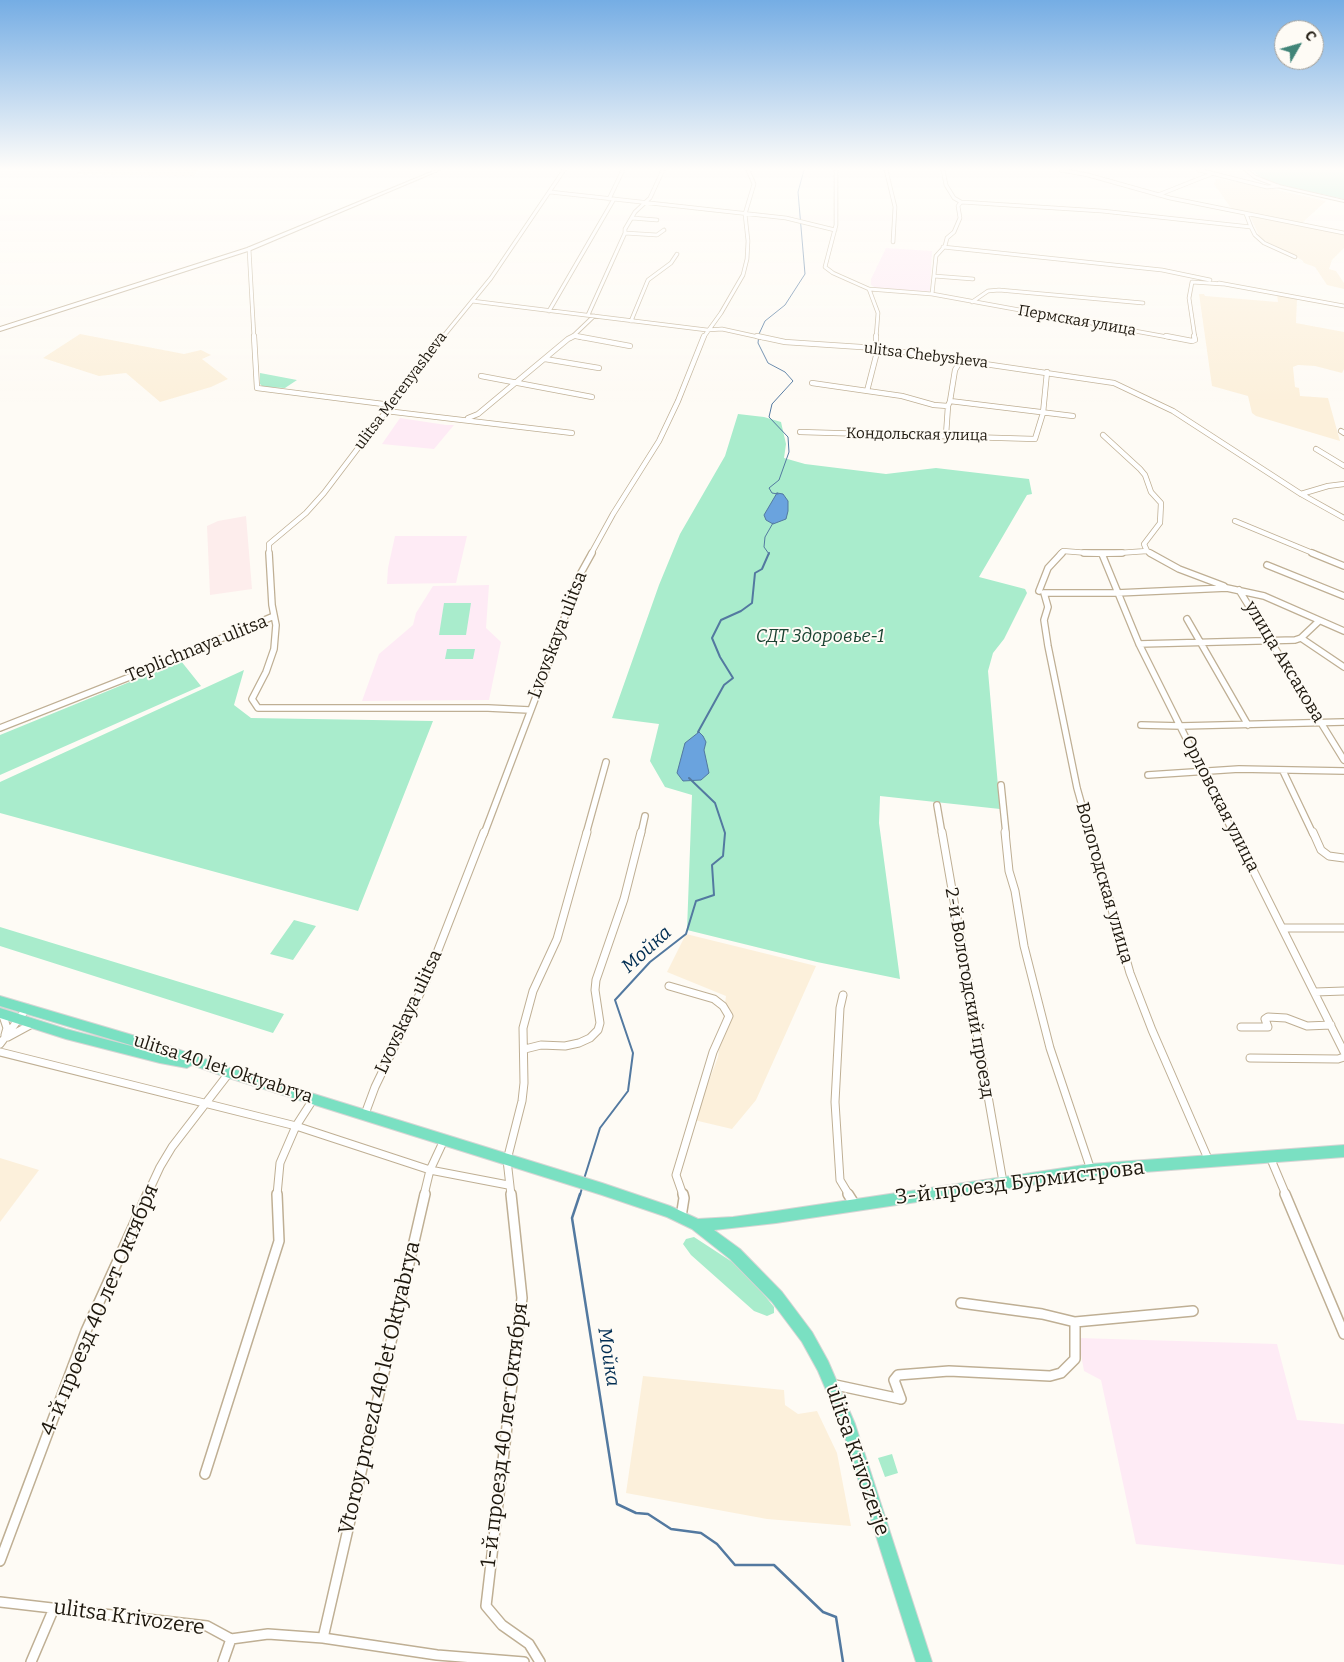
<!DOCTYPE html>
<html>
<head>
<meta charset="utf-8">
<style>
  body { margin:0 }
  #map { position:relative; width:1344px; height:1662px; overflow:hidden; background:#fefbf5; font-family:Bitter,serif }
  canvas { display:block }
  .north { position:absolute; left:1274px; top:20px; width:50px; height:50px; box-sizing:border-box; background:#fefbf5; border:1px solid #a4a099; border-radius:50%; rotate:52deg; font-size:14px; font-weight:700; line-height:20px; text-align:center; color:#1e180e }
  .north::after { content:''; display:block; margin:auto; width:18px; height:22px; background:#418578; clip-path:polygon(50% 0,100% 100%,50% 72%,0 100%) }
</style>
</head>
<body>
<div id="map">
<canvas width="1344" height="1662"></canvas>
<div class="north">С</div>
</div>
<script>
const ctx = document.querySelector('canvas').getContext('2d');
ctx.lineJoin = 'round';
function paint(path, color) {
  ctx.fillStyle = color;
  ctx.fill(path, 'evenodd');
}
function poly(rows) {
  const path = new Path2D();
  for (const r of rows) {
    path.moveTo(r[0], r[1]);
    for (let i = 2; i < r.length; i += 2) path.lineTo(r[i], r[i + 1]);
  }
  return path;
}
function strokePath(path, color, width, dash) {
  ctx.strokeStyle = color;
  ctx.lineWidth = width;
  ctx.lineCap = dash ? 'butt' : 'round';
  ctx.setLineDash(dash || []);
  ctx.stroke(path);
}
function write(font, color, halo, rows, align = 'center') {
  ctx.font = font + ' Bitter,serif';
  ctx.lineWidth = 4;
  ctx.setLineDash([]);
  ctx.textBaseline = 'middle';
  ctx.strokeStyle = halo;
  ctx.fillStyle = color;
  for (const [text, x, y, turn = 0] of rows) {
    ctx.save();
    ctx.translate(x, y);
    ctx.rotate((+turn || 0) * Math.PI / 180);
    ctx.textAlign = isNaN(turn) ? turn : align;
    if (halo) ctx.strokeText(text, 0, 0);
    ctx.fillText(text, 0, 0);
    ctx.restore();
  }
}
const commercial = poly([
  [246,516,252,589,210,595,207,526,218,521]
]);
const built = poly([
  [81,170,199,170,194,176,76,174],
  [1216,179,1247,183,1326,201,1301,224,1233,211,1214,184],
  [1250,216,1344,234,1344,248,1332,260,1329,269,1336,271,1344,283,1344,289,1327,285,1315,267,1304,263,1302,260,1260,238],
  [1199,294,1204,294,1205,296,1278,302,1277,295,1297,299,1296,323,1344,332,1344,369,1342,373,1315,366,1298,365,1293,367,1295,387,1299,388,1300,396,1328,398,1340,441,1256,416,1252,413,1248,396,1212,386],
  [80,334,184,354,201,350,211,355,202,359,228,379,211,387,160,402,126,373,99,376,43,358],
  [686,934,816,966,756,1100,732,1129,694,1120,718,1057,726,996,667,972],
  [0,1158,39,1170,0,1222],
  [643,1376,784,1390,785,1405,798,1414,817,1411,837,1453,851,1526,767,1519,626,1493]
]);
const education = poly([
  [886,248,932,251,930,291,926,292,876,288,871,285,871,279],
  [400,418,446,425,454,425,434,449,382,444],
  [395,536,467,536,456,583,387,584,388,568],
  [489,585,486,628,501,642,489,700,362,701,379,654,413,625,416,613,433,586],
  [1078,1338,1277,1344,1297,1420,1344,1424,1344,1565,1136,1544,1101,1380,1084,1371]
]);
const green = poly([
  [1251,170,1344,170,1344,199,1276,184,1262,178],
  [260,373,297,380,285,388,263,387,260,384],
  [738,414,764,417,781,422,786,444,784,458,805,464,886,474,936,468,1029,479,1032,494,1027,495,979,577,1025,589,1027,593,1004,639,993,653,988,671,1000,809,880,796,879,823,900,979,817,962,687,930,692,795,665,787,650,761,659,724,612,718,659,585,680,534,725,456],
  [444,603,471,603,466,635,439,635],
  [447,649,475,649,473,659,445,659],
  [181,661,201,686,0,775,0,735],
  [244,670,234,705,251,718,433,721,358,911,0,813,0,782],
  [294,920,316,926,293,960,270,954],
  [0,927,284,1014,273,1033,0,946],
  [694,1237,743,1269,774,1307,774,1313,767,1316,754,1311,691,1255,683,1244,686,1239],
  [892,1454,898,1473,885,1477,878,1458]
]);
const water = poly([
  [777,493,783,494,788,501,788,511,786,519,773,524,766,520,764,515,777,493],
  [699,732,703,736,706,742,704,750,709,773,701,780,683,781,677,773,685,743,699,732]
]);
const streamFar2 = poly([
  [778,494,772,493,769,488,779,480,789,452,788,437,769,417,772,404,793,381,785,372,768,363,758,343,759,334,765,321,785,305,805,274,798,192,804,170],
  [769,554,764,547,765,537,773,523]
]);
const streamFar1 = poly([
  [698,732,724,685,733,678,720,657,712,638,721,620,741,611,752,603,755,573,762,569,769,553],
  [584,1179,600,1128,628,1091,633,1053,615,1000,650,962,686,934,696,901,714,895,712,865,723,856,725,833,715,803,689,778],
  [580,1195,582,1188]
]);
const stream = poly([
  [580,1194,572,1218,617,1504,636,1513,648,1514,671,1529,701,1533,717,1544,735,1565,774,1565,823,1612,836,1617,843,1662]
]);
const minorFar4 = poly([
  [836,170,836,225,825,267,833,273,869,289,932,294,1173,338],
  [886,170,895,207,893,242],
  [943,170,946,185,954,198,961,202,1102,211,1251,227,1246,214],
  [1061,170,1088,175,1170,198,1344,233],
  [1199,170,1267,187,1278,186],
  [550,192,786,218,835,230],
  [1158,195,1211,174],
  [609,199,623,170],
  [632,218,657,220],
  [1251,227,1255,235,1264,243,1295,257],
  [625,233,657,235,664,230],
  [943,247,1162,270,1210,280],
  [249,249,254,338],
  [934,276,973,279],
  [1219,283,1344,306],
  [869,289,878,313,876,338],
  [932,294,936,256,945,246,947,238,954,232,960,218,958,206,961,202],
  [472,301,707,330,722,329,763,338],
  [972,302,988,291,999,290,1143,303],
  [549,311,614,199],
  [588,315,625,233,625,229,635,212,650,198,663,170],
  [631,321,648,280,671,263,677,254],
  [575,336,583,338],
  [442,338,491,278,564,170],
  [571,338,594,316],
  [703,338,721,313,743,275,747,259,748,241,745,214,754,184,748,170],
  [1195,338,1189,298,1192,282,1223,284]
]);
const minorFar3 = poly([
  [254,336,257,388,391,405],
  [576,336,630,346],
  [757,336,785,342,876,348,1114,383,1173,411,1301,494,1344,518],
  [1166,336,1192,341,1195,340,1194,336],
  [545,359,599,368],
  [481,376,592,397],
  [812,383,902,396,934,405,948,406,950,401,1073,416],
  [867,391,876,356,876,336],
  [950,401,955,370,961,360],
  [386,411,572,433],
  [468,418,478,414,568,339,574,336],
  [1341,431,1344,433],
  [800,432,1035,439,1043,413,1047,372],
  [946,435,948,406],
  [1103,435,1140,469,1145,475,1151,492,1161,503,1160,523,1144,544,1147,551,1152,554],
  [1316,449,1344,466],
  [1301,494,1328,486,1344,484],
  [1235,521,1315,554],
  [269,554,269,544,306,513,324,493,443,336],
  [591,554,613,514,659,441,678,401,704,336],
  [1060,554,1063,551,1101,554],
  [1104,554,1147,551]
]);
const minorFar2 = poly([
  [269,553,272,605,276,625,274,649,266,672,252,699,258,708,488,708,529,710],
  [1084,553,1122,553],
  [1150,553,1179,569,1224,586],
  [1312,553,1344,566],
  [1102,554,1139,644,1234,834],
  [1267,565,1344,596],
  [1239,590,1344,760],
  [1039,591,1048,568,1062,553],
  [1187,619,1248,725],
  [1301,638,1344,667],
  [1139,644,1295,640,1301,638,1319,621],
  [1141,725,1181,726,1344,722],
  [0,728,150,669,274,616],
  [1283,771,1313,834],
  [1148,775,1239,769,1344,771],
  [1001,785,1006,834],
  [937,805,942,834],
  [484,834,554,649,577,580,592,553],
  [586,834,606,762],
  [641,834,645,816],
  [1090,834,1077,788,1048,646,1044,620,1048,607,1044,593,1117,593,1227,588,1264,596,1344,631]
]);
const minorFar1 = poly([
  [942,832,1003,1182],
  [1005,832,1009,871,1015,891,1024,946,1050,1048,1091,1170],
  [1090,832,1130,973,1152,1030,1209,1161],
  [1234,832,1344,1052],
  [1313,832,1321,850,1329,856,1344,858],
  [1283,928,1344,928],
  [669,986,714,999,723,1006,729,1016,713,1052,676,1175,683,1195],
  [1315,992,1344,991],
  [843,995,840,1008,835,1102,840,1180,849,1195],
  [2,1013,7,1028,5,1035],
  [1241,1027,1268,1027,1265,1019,1268,1017,1286,1018,1307,1026,1331,1025],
  [8,1037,32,1024],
  [0,1044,27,1008],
  [525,1049,541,1045,565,1046,579,1043,590,1038,598,1030,600,1023,595,990,596,980,624,899,641,832],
  [0,1052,296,1126,430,1170,508,1185],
  [1250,1058,1338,1059,1344,1057],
  [365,1114,375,1087,426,981,484,832],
  [1270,1157,1286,1195],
  [147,1195,160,1167,172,1147,229,1073],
  [277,1195,280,1163,296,1126,314,1098],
  [424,1195,430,1170,444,1140],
  [511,1195,507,1160,522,1101,524,1083,523,1028,533,991,557,939,587,832]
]);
const minor = poly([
  [511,1194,522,1298,486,1606,502,1625,529,1644,540,1662],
  [848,1194,855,1205],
  [1285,1194,1344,1334],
  [681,1217,684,1198,683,1194],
  [961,1303,1042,1314,1075,1322,1193,1311],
  [831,1384,901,1399],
  [901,1399,894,1380,898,1375,949,1371,1050,1376,1061,1373,1075,1359,1075,1322],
  [205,1474,279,1241,277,1194],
  [0,1561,86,1331,148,1194],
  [0,1602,207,1626,231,1639,268,1634,323,1638,437,1655,524,1662],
  [323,1638,425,1194],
  [31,1662,54,1608],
  [223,1662,231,1639]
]);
const tertiary = poly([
  [436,170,440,170,251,250,0,331,0,327,247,248,436,170],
  [1244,170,1248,170,1256,176,1279,185,1344,200,1344,202,1277,187,1254,178,1244,170]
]);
const primary = poly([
  [0,996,166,1045,230,1068,602,1183,670,1206,698,1219,733,1217,776,1211,1091,1164,1344,1145,1344,1157,1091,1176,776,1223,714,1230,740,1249,782,1292,812,1332,828,1361,855,1424,932,1662,916,1662,841,1425,818,1371,802,1342,772,1302,730,1259,692,1229,667,1217,602,1195,229,1078,192,1065,187,1068,160,1063,66,1039,0,1018,0,1008,66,1029,154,1052,0,1006,0,996]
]);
const farStreetnames = [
  ["Пермская улица",1077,321,10],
  ["ulitsa Chebysheva",926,356,7],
  ["ulitsa Merenyasheva",401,391,-53],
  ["Кондольская улица",917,435,1]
];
const streetNames = [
  ["Lvovskaya ulitsa",558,635,-69],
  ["Teplichnaya ulitsa",197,649,-22],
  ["улица Аксакова",1284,662,59],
  ["Орловская улица",1220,804,63],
  ["Вологодская улица",1104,883,74],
  ["2-й Вологодский проезд",969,993,80],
  ["Lvovskaya ulitsa",409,1012,-65],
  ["ulitsa 40 let Oktyabrya",223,1069,18]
];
const parkNames = [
  ["СДТ Здоровье-1",820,637]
];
const waterNames = [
  ["Мойка",647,950,-42],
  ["Мойка",608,1357,81]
];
const nearStreetnames = [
  ["3-й проезд Бурмистрова",1020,1183,-7],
  ["4-й проезд 40 лет Октября",100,1310,-67],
  ["Vtoroy proezd 40 let Oktyabrya",380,1388,-77],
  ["1-й проезд 40 лет Октября",505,1435,-83],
  ["ulitsa Krivozerje",857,1460,71],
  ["ulitsa Krivozere",129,1618,8]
];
paint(commercial, '#fdedec');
paint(built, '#fcf0db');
paint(education, '#feebf5');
paint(green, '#a9eccc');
paint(water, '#6aa3de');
strokePath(water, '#5379a0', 1);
strokePath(streamFar2, '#5379a0', 1);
strokePath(streamFar1, '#5379a0', 2);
strokePath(stream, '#5379a0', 2.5);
strokePath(minorFar4, '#bfaf94', 4.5);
strokePath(minorFar3, '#bfaf94', 6);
strokePath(minorFar2, '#bfaf94', 8);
strokePath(minorFar1, '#bfaf94', 9);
strokePath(minor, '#bfaf94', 12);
strokePath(tertiary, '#bfaf94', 2);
strokePath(primary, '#d6d5d4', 2);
strokePath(minorFar4, '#fff', 3);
strokePath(minorFar3, '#fff', 4.5);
strokePath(minorFar2, '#fff', 5.5);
strokePath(minorFar1, '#fff', 7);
strokePath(minor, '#fff', 9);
paint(tertiary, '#fff');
paint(primary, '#7ae0c2');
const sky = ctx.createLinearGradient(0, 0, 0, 402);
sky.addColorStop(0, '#75ade4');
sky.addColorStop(0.42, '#fffdfa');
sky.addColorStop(1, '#fffdfa00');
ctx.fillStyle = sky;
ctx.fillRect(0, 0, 1344, 402);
write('15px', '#1e180e', '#fefbf5', farStreetnames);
write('18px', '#1e180e', '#fefbf5', streetNames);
write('italic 18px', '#1b4332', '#fefbf5', parkNames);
write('italic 19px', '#012d52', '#fefbf5', waterNames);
write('21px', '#1e180e', '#fefbf5', nearStreetnames);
</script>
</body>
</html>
